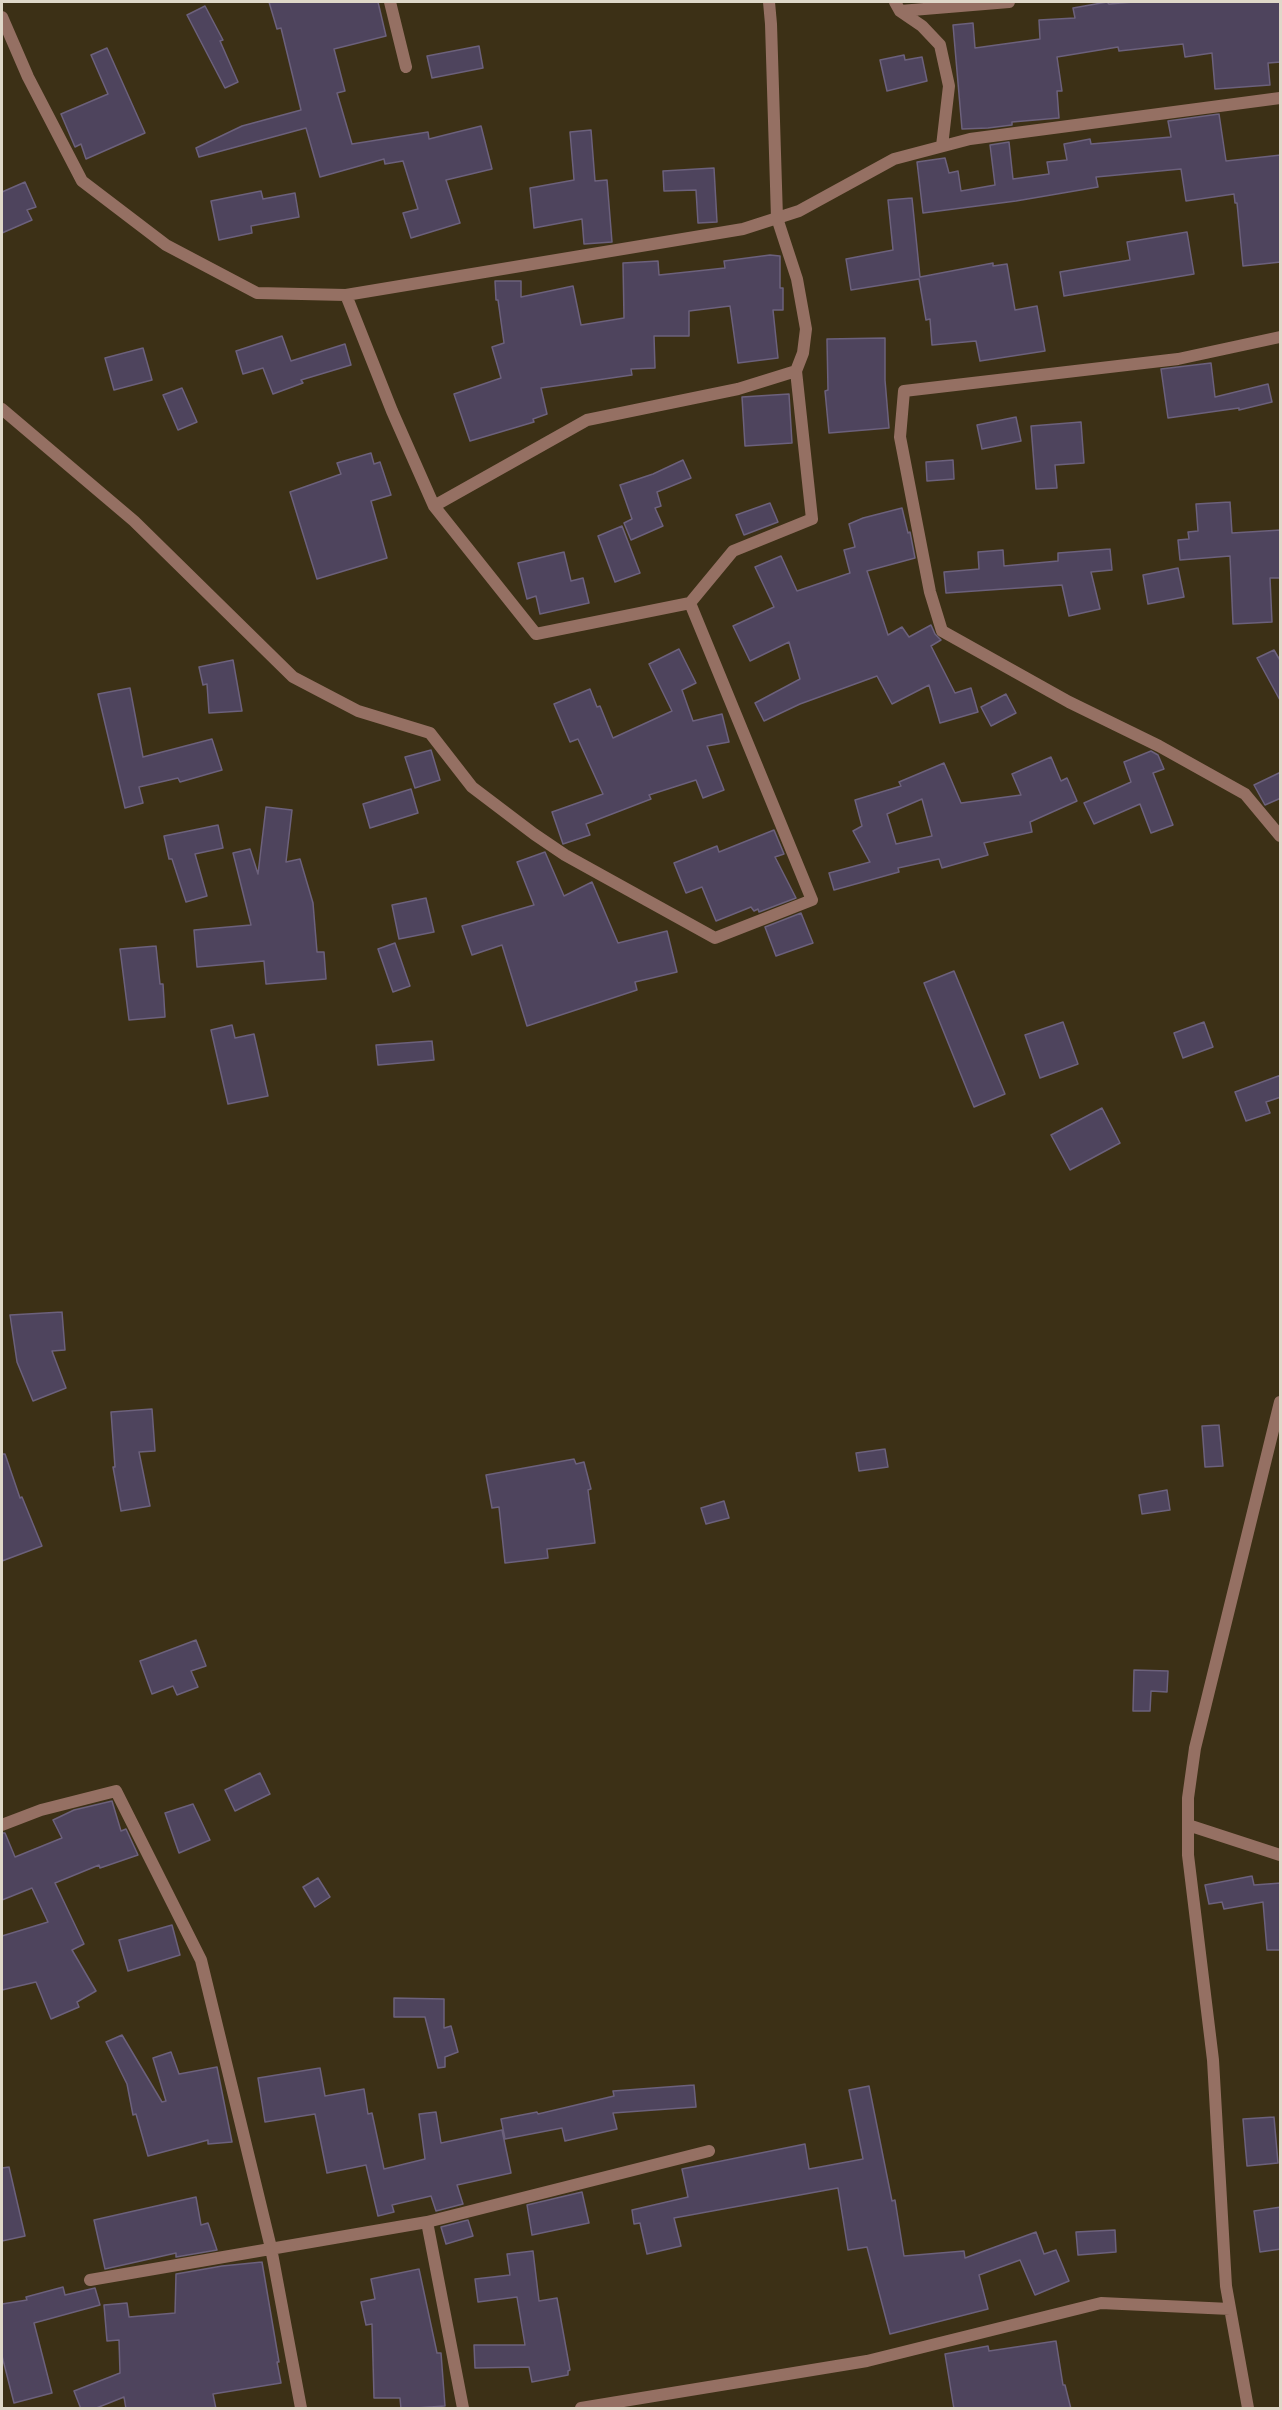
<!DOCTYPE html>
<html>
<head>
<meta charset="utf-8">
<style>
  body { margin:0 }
  #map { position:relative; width:1282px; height:2410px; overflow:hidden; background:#3c3016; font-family:Barlow,sans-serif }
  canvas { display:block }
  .frame { position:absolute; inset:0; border:3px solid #dfd8c9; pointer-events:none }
</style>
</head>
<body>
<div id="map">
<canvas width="1282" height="2410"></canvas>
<div class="frame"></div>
</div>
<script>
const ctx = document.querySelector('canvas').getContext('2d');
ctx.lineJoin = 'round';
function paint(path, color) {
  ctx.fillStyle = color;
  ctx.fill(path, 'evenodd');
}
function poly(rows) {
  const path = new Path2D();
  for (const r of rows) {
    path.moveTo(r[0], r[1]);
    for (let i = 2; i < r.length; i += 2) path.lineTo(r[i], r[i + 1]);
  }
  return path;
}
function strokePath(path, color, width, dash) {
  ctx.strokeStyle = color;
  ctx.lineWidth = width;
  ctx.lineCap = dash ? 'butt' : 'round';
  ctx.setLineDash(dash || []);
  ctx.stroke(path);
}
const building = poly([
  [269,2,378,2,386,36,334,49,345,91,337,93,352,144,428,132,429,139,481,126,492,169,446,180,460,223,411,238,403,213,418,209,403,161,385,164,384,159,320,177,306,128,199,157,196,148,242,126,301,110,281,28,277,29,269,2],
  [1107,2,1109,4,1134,2,1281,2,1281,62,1268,63,1270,85,1215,89,1212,53,1185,57,1183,44,1119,51,1118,47,1057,57,1062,91,1057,91,1059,118,1012,122,1012,125,988,128,962,129,953,25,973,23,975,48,1040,39,1039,20,1075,18,1073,8,1107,2],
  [205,6,223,40,220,41,238,82,225,88,187,15,205,6],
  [479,46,483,68,432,78,427,56,479,46],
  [107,48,145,133,86,159,81,144,75,147,61,114,108,94,91,55,107,48],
  [904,55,905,60,922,57,927,81,887,91,880,60,904,55],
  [1219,114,1226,161,1281,155,1281,262,1243,266,1237,203,1235,203,1234,194,1186,201,1181,169,1096,177,1098,187,1016,201,923,213,917,162,945,158,949,173,958,171,961,191,995,185,990,145,1009,142,1013,179,1049,174,1047,162,1067,160,1064,144,1090,139,1091,144,1171,137,1168,121,1219,114],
  [591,130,595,181,607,180,612,242,584,244,582,219,534,228,530,188,574,180,570,132,591,130],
  [714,168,717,222,698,223,696,190,664,191,663,171,714,168],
  [25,182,36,207,27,210,32,220,2,233,2,192,25,182],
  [261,191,263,199,295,193,299,217,251,226,252,233,219,240,211,201,261,191],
  [912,198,920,277,993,263,993,266,1007,264,1015,310,1037,306,1045,351,980,361,976,341,932,345,930,319,926,320,919,279,851,290,846,259,893,250,888,200,912,198],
  [1187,232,1194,274,1064,296,1060,272,1130,260,1127,242,1187,232],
  [770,255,780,256,780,288,783,288,783,310,773,310,778,358,738,363,730,306,689,311,689,336,654,336,655,368,631,369,632,375,541,388,547,414,533,419,534,422,470,441,454,394,501,378,492,347,504,343,498,300,496,300,495,281,521,281,521,297,573,286,581,325,624,318,623,263,658,261,659,275,725,268,724,261,770,255],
  [282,336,291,361,345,344,351,365,301,380,303,383,273,394,263,368,243,374,236,351,282,336],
  [885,338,885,380,889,428,829,433,825,391,828,390,827,339,885,338],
  [143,348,152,380,114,390,105,358,143,348],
  [1211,363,1215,397,1268,384,1272,402,1239,410,1239,408,1168,418,1161,369,1211,363],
  [182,388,197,422,178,430,163,395,182,388],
  [789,394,792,443,745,446,742,397,789,394],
  [1016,417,1021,441,982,449,977,425,1016,417],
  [1081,422,1084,463,1055,465,1057,488,1036,489,1031,426,1081,422],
  [371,453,374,464,380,462,391,495,371,501,387,558,317,579,290,492,341,474,337,463,371,453],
  [683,460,691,478,657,492,661,506,655,508,663,526,631,540,624,523,632,519,620,485,653,474,683,460],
  [953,460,954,479,927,481,926,462,953,460],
  [1230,502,1232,533,1281,530,1281,578,1270,578,1272,622,1233,624,1230,556,1180,560,1178,540,1189,539,1188,532,1198,531,1196,504,1230,502],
  [770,503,778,522,744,535,736,515,770,503],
  [902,508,908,533,910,532,915,558,867,571,888,635,902,627,909,637,931,625,935,634,941,640,931,646,955,693,971,688,978,712,940,723,929,685,892,704,877,676,800,704,764,721,755,703,800,679,789,642,750,661,733,626,774,607,755,567,781,556,797,591,850,573,844,550,855,547,849,524,863,518,902,508],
  [622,526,640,573,615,582,598,536,622,526],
  [1110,549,1112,570,1091,572,1100,609,1069,616,1062,585,946,593,944,572,979,569,978,552,1003,550,1004,566,1058,561,1058,553,1110,549],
  [564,552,571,581,583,578,589,603,540,614,536,596,527,599,518,563,564,552],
  [1178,568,1184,597,1148,604,1143,575,1178,568],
  [679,649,696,683,682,690,693,721,722,714,729,742,707,746,724,790,703,798,696,780,649,795,651,799,586,824,590,835,563,844,552,812,603,794,578,739,570,742,554,704,590,689,597,707,600,706,613,738,672,711,649,664,679,649],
  [1274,650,1281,662,1281,702,1257,658,1274,650],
  [233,660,242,711,209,713,207,684,203,685,199,667,233,660],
  [130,688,143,757,212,739,222,770,180,782,178,778,139,787,143,803,125,808,98,694,130,688],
  [1006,694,1016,713,991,726,981,707,1006,694],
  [431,750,440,780,415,788,405,757,431,750],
  [1151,751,1158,755,1164,769,1153,773,1173,825,1151,833,1140,804,1094,824,1084,803,1131,782,1124,762,1151,751],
  [1051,757,1061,781,1067,778,1077,801,1030,822,1032,832,984,843,988,855,942,868,939,859,898,868,899,872,834,890,829,873,870,862,853,831,862,826,855,800,901,786,899,782,944,763,961,803,1021,795,1012,774,1051,757],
  [922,799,932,836,896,844,887,814,922,799],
  [1281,772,1281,798,1265,805,1254,785,1281,772],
  [411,789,418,813,370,828,363,804,411,789],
  [266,807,292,810,286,862,300,859,313,903,317,952,324,952,326,979,266,984,264,961,197,967,194,930,251,925,233,853,250,849,258,874,266,807],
  [218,825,223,848,195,854,207,896,186,902,172,859,169,859,164,836,218,825],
  [774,830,784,854,775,857,796,898,759,912,758,909,754,911,751,907,716,921,702,887,686,893,674,863,717,846,719,852,774,830],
  [545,852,564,896,592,882,618,943,667,931,677,972,635,982,637,990,527,1026,502,945,472,955,462,926,534,905,517,862,545,852],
  [426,898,434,932,399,939,392,905,426,898],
  [801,913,813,943,776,956,765,927,801,913],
  [395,943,410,986,393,992,378,949,395,943],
  [156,946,160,984,163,984,165,1017,129,1020,120,949,156,946],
  [954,971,1005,1094,974,1107,924,983,954,971],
  [1063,1022,1078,1064,1040,1078,1025,1035,1063,1022],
  [1204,1022,1213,1047,1183,1058,1174,1033,1204,1022],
  [232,1025,235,1038,254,1034,268,1096,228,1104,211,1030,232,1025],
  [432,1041,434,1060,378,1065,376,1045,432,1041],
  [1281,1075,1281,1097,1266,1102,1270,1113,1246,1121,1235,1092,1281,1075],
  [1102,1108,1120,1143,1070,1170,1051,1135,1102,1108],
  [62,1312,65,1350,52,1351,66,1388,33,1401,17,1362,10,1315,62,1312],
  [152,1409,155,1451,139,1452,150,1506,121,1511,113,1467,115,1467,111,1412,152,1409],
  [1219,1425,1223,1466,1205,1467,1202,1426,1219,1425],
  [885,1449,888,1467,859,1471,856,1453,885,1449],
  [2,1454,5,1454,20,1498,22,1497,42,1546,2,1561,2,1454],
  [574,1459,576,1464,584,1462,591,1489,588,1490,595,1543,547,1549,548,1558,505,1563,499,1507,492,1508,486,1475,574,1459],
  [1167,1490,1170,1510,1142,1514,1139,1495,1167,1490],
  [724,1501,729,1518,706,1524,701,1508,724,1501],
  [196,1640,206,1666,191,1671,198,1687,177,1695,173,1686,152,1694,140,1661,196,1640],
  [1134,1670,1168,1671,1167,1692,1151,1691,1150,1711,1133,1711,1134,1670],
  [260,1773,270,1794,235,1811,225,1790,260,1773],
  [112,1801,121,1831,126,1829,138,1855,100,1868,99,1865,55,1883,84,1944,72,1950,96,1991,77,2002,79,2007,51,2019,36,1982,2,1990,2,1936,48,1922,32,1888,2,1900,2,1833,5,1833,15,1857,62,1838,53,1820,74,1810,112,1801],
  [193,1804,210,1840,179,1853,165,1813,193,1804],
  [1252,1876,1254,1885,1281,1883,1281,1950,1267,1950,1263,1902,1224,1909,1222,1902,1209,1904,1205,1885,1252,1876],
  [318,1878,330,1897,315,1907,303,1887,318,1878],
  [172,1925,180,1955,128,1971,119,1940,172,1925],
  [394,1998,444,1999,444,2028,451,2026,458,2052,445,2057,445,2067,438,2068,425,2017,394,2017,394,1998],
  [122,2035,162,2102,166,2101,153,2058,171,2052,179,2074,217,2067,232,2142,208,2144,208,2140,148,2156,136,2114,133,2115,127,2084,106,2042,122,2035],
  [320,2068,325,2096,364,2089,368,2114,372,2113,384,2169,425,2159,419,2114,436,2112,441,2143,502,2130,511,2173,457,2185,463,2204,436,2211,431,2196,392,2205,394,2212,378,2216,366,2165,327,2173,315,2114,265,2122,258,2078,320,2068],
  [694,2085,696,2107,613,2113,617,2129,565,2141,562,2128,505,2139,501,2119,537,2112,538,2114,614,2096,613,2091,694,2085],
  [869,2086,892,2201,895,2200,904,2256,964,2251,965,2258,1036,2232,1044,2254,1056,2250,1069,2281,1035,2295,1020,2260,979,2275,988,2309,890,2334,867,2247,848,2250,838,2188,674,2218,681,2246,647,2254,640,2223,634,2224,632,2210,688,2197,682,2169,805,2144,809,2169,863,2159,849,2090,869,2086],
  [1274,2117,1278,2163,1247,2166,1243,2119,1274,2117],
  [9,2167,25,2236,2,2241,2,2168,9,2167],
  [582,2192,589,2223,532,2235,527,2205,582,2192],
  [196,2197,201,2225,208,2223,217,2250,176,2257,176,2253,105,2269,94,2220,196,2197],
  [1281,2207,1281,2249,1260,2252,1254,2211,1281,2207],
  [468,2220,473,2236,446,2244,441,2227,468,2220],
  [1115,2230,1116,2252,1078,2255,1076,2232,1115,2230],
  [533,2251,539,2301,557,2298,570,2370,568,2371,568,2375,532,2382,529,2367,475,2368,474,2345,525,2345,517,2297,478,2302,475,2279,510,2275,507,2254,533,2251],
  [262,2262,279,2362,277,2362,281,2383,213,2394,216,2409,126,2409,124,2397,94,2409,81,2409,74,2391,120,2373,119,2340,107,2341,104,2305,127,2303,129,2317,175,2313,176,2274,222,2266,262,2262],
  [419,2269,437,2353,441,2353,445,2406,401,2409,400,2398,374,2398,372,2324,366,2325,361,2302,375,2299,371,2279,419,2269],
  [63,2287,65,2295,95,2288,100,2305,34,2323,52,2393,14,2403,2,2356,2,2304,27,2300,26,2297,63,2287],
  [1056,2341,1063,2385,1065,2385,1071,2409,954,2409,945,2354,988,2346,989,2351,1056,2341]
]);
const minor = poly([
  [390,2,406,67],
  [895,2,900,11,922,26,940,45,949,86,942,146],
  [900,11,1009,2],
  [2,17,28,77,82,181,166,245,257,293,346,295,392,411,434,506,536,634,690,603,733,551,812,519,796,371],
  [346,295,743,229,799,211,894,159,970,139,1280,98],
  [1280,337,1178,359,904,391,900,437,930,592,942,631,1069,702,1159,746,1245,794,1280,836],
  [2,409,134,521,293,677,358,711,430,733,472,787,534,834,565,855,715,938,812,900,690,603],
  [434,506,587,420,738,389,796,371,803,353,806,329,797,279,777,218,771,24,769,2],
  [2,1825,41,1810,116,1791,201,1960,271,2248,301,2408],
  [1188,1825,1280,1855],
  [427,2222,463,2408],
  [90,2280,427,2222,709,2151],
  [581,2408,867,2361,1101,2303,1230,2309],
  [1248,2408,1226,2286,1213,2060,1188,1855,1188,1798,1195,1748,1280,1402]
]);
paint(building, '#4e445d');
strokePath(building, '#6c617c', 1.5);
strokePath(minor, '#957063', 12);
</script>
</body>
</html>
